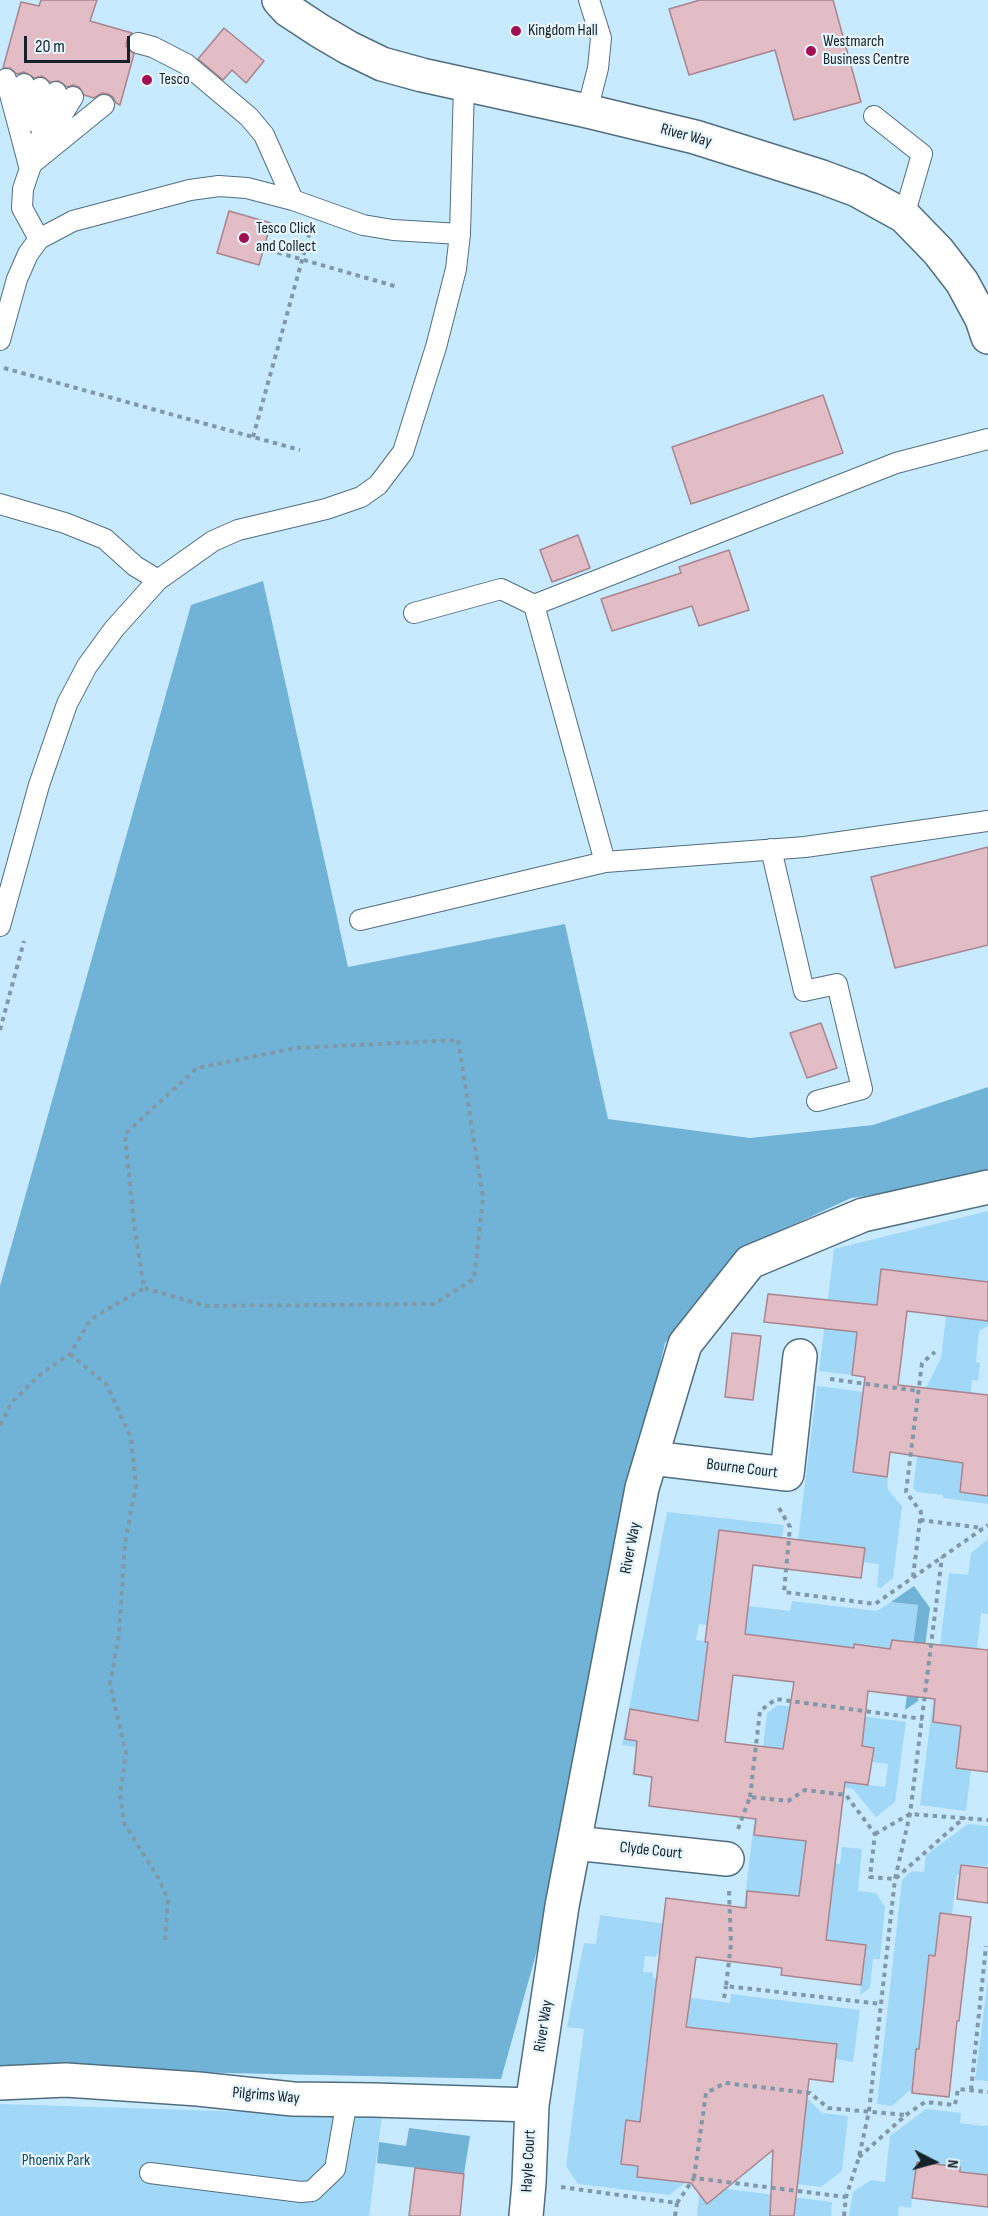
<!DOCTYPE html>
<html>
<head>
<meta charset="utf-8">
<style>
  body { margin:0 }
  #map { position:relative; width:988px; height:2216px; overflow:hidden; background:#c8eafe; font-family:"Sofia Sans Condensed",sans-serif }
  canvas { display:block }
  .north { position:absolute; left:904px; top:2132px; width:60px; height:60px; -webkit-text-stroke:4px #e6f4fc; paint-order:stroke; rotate:96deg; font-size:16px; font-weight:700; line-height:24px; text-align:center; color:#162229 }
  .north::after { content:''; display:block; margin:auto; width:21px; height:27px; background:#162229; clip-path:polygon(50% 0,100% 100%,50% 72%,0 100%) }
  .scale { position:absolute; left:24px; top:36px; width:106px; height:27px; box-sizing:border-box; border:3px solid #162229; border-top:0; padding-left:8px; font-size:18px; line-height:21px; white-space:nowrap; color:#162229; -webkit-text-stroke:4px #e6f4fc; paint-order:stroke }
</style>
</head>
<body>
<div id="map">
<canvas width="988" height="2216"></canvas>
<div class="north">N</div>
<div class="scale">20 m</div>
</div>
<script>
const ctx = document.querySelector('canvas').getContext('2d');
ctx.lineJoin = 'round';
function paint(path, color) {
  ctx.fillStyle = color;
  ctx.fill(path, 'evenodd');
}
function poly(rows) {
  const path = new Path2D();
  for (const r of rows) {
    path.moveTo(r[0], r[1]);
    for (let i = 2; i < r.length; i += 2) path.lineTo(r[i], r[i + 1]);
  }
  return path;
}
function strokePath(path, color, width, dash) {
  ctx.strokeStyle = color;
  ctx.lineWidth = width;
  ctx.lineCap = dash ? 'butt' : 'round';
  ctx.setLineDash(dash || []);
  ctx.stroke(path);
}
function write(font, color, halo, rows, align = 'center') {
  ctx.font = font + ' "Sofia Sans Condensed",sans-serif';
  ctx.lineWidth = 4.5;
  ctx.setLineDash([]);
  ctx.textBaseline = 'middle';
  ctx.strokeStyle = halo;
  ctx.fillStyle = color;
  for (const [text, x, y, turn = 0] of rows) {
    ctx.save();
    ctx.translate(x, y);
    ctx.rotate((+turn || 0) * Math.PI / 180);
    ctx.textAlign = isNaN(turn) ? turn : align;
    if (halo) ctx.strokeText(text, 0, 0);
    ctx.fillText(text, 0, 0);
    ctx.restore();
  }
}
const green = poly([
  [988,1211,988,1289,934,1275,882,1269,877,1305,860,1304,852,1375,819,1371,834,1249],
  [946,1316,988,1321,988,1326,979,1331,976,1362,980,1363,978,1381,972,1380,971,1392,977,1393,975,1409,970,1409,960,1491,988,1496,988,1504,943,1498,943,1495,917,1492,913,1488,927,1386,941,1358],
  [817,1386,863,1392,865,1474,887,1477,888,1490,902,1506,893,1578,881,1588,877,1587,879,1564,863,1562,864,1548,798,1540],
  [667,1512,784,1525,782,1538,733,1532,715,1561,709,1625,699,1624,696,1640,720,1644,717,1672,704,1671,693,1783,632,1775,636,1747,622,1745],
  [988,1539,988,1614,981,1613,976,1658,956,1705,954,1725,974,1728,959,1744,956,1767,971,1770,966,1811,920,1805,949,1573,968,1575,971,1553],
  [792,1601,877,1611,891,1602,918,1605,909,1673,854,1644,853,1652,737,1646,742,1605,790,1611],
  [778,1705,906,1722,895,1802,876,1817,853,1789,844,1788,845,1782,885,1787,888,1764,763,1747,767,1713],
  [768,1805,834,1863,840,1864,842,1847,862,1849,858,1891,876,1893,885,1907,880,1959,873,1959,870,1988,860,1995,866,1946,741,1932,755,1814],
  [968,1824,988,1826,988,1866,961,1865,960,1875,957,1875,952,1914,940,1913,935,1956,929,1955,925,1981,938,1983,924,2094,909,2091,892,2106,877,2104,902,1880,912,1871,924,1872,926,1855],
  [600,1915,675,1925,671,1954,657,1953,656,1957,645,1956,643,1972,653,1973,653,1978,668,1980,655,1994,650,2035,660,2064,646,2063,640,2122,626,2120,641,2146,637,2177,685,2183,669,2195,578,2184,566,2166,584,2029,567,2027,584,1943,596,1944],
  [988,1979,988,2081,975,2080],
  [731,1994,860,2010,853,2062,835,2059,837,2044,694,2027,679,2039,684,1997,730,2003],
  [807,2098,822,2113,848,2116,842,2171,821,2187,797,2184],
  [0,2104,382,2116,369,2216,0,2216],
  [926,2109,961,2113,960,2123,984,2126,988,2125,988,2175,960,2172,960,2167,935,2164,933,2176,915,2174,911,2208,899,2206,898,2216,849,2216,853,2192,871,2180,885,2182,890,2136],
  [710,2187,832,2202,831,2216,697,2216,699,2195]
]);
const forest = poly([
  [263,581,348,967,565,924,608,1119,750,1138,873,1125,988,1087,988,1175,973,1180,851,1198,743,1248,665,1343,617,1549,549,1908,501,2079,0,2068,0,1286,191,605],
  [914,1586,930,1608,918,1701,905,1710,918,1605,891,1602],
  [409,2128,470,2136,464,2174,377,2163,379,2142,406,2146]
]);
const building = poly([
  [41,0,97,0,90,21,132,33,127,39,126,46,134,54,120,105,116,103,113,97,108,94,102,93,94,98,84,95,79,87,73,85,67,87,59,81,50,82,42,76,34,78,24,72,17,74,10,68,3,68,21,2,39,6,41,0],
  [700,0,833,0,861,102,794,120,775,50,689,75,669,9,700,0],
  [224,28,264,61,246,83,232,70,223,80,198,59,224,28],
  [229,211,271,223,259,265,217,253,229,211],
  [823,395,843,453,691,504,672,447,823,395],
  [578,535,590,568,552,582,540,550,578,535],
  [729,550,749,610,699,626,692,606,612,631,601,599,681,573,679,567,729,550],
  [988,847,988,945,895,968,871,877,988,847],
  [821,1023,837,1068,807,1078,790,1033,821,1023],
  [881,1269,988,1282,988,1321,907,1311,898,1385,988,1395,988,1496,960,1492,963,1463,890,1452,887,1477,853,1472,865,1377,852,1375,857,1332,764,1322,768,1294,877,1305,881,1269],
  [732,1333,761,1336,753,1400,725,1397,732,1333],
  [719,1530,865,1548,861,1578,753,1565,745,1634,854,1648,854,1644,890,1649,892,1640,988,1650,988,1772,956,1768,961,1726,933,1722,935,1699,868,1691,862,1746,874,1748,868,1785,845,1782,826,1940,866,1945,861,1985,781,1975,782,1968,696,1957,686,2027,837,2044,833,2082,809,2079,794,2216,770,2216,773,2150,707,2204,691,2183,637,2177,638,2166,621,2164,626,2120,640,2122,666,1898,746,1908,747,1891,799,1896,806,1841,754,1835,756,1819,649,1806,652,1777,634,1774,637,1741,625,1739,630,1709,698,1721,708,1642,705,1642,719,1530],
  [733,1675,794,1682,783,1749,725,1742,733,1675],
  [961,1865,988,1868,988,1903,957,1899,961,1865],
  [940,1913,971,1917,959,2021,957,2021,949,2097,912,2093,916,2049,919,2049,929,1955,935,1956,940,1913],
  [917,2162,960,2167,960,2172,988,2175,988,2207,912,2198,917,2162],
  [415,2168,464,2174,460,2216,409,2216,415,2168]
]);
const path = poly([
  [269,250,398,287],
  [4,368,300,450],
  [253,437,309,235],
  [0,1030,24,941],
  [458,1040,483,1198,474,1279,434,1304,206,1306,144,1288,134,1225,125,1134,197,1068,296,1048,458,1040],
  [70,1354,107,1385,131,1438,136,1485,125,1543,119,1634,110,1684,126,1753,120,1794,124,1823,159,1879,168,1900,165,1940],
  [830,1379,919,1391],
  [0,1425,12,1402,42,1373,70,1354,91,1319,144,1288],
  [779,1508,790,1527,784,1592,875,1604,988,1525],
  [920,1520,983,1528],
  [913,1577,921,1512,906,1492,922,1363,935,1352],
  [750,1797,760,1711,776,1699,923,1719],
  [738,1829,750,1797,788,1801,805,1790,846,1795,875,1834,870,1877,895,1879,965,1817],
  [875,1834,910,1814,988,1820],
  [729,1891,731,1944,726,1986,881,2004],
  [724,1998,726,1986],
  [971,2090,986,1946],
  [859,2157,906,2115,925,2102,955,2105,958,2089,988,2092],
  [694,2178,706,2093,725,2083,810,2093,828,2108,906,2115],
  [561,2187,677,2203,694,2178,846,2197],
  [675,2216,677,2203],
  [844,2216,846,2197,859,2157,869,2111,895,1879,910,1814,942,1557]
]);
const lane = poly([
  [138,43,153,47,186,64,249,117,264,135,293,200],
  [6,79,29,166],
  [24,84,26,121],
  [587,111,598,68,601,38,589,0],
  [874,116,922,154,904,216],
  [35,122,40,88],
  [49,136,73,97],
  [29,166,104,105],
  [39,239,22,208,23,189,56,92],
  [0,340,17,279,28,254,39,239,73,221,190,190,219,186,247,188,293,200,363,225,393,230,460,234],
  [0,504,65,523,105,539,135,566,158,580],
  [534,605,605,862],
  [414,613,501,589,534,605,896,463,988,439],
  [771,849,804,991,837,984,862,1089,817,1101],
  [360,920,605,862,805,847,988,821],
  [0,926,39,785,67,704,87,666,114,629,158,580,213,541,238,530,326,509,361,497,378,485,403,452,436,347,456,269,460,234,464,85],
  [150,2173,301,2192,312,2191,335,2169,347,2100]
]);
const street = poly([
  [279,0,288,10,320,31,349,48,382,64,422,75,587,111,695,137,822,177,857,190,904,216,938,251,962,282,982,319,988,337],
  [651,1458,787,1474,800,1356],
  [574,1843,727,1859],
  [0,2083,66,2080,198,2089,293,2099,374,2100,532,2105],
  [526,2216,529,2183,532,2105,562,1906,642,1488,685,1344,750,1262,863,1215,988,1187]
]);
const markers = [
  [516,31,6,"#a20f52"],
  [811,51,6,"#a20f52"],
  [147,80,6,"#a20f52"],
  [244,238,6,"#a20f52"]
];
const poiNames = [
  ["Kingdom Hall",528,31],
  ["Westmarch",823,42],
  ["Business Centre",823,60],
  ["Tesco",159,80],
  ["Tesco Click",256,229],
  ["and Collect",256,247]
];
const streetNames = [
  ["River Way",686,136,15],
  ["Bourne Court",742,1469,7],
  ["River Way",631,1548,-79],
  ["Clyde Court",651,1851,6],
  ["River Way",544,2026,-81],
  ["Pilgrims Way",266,2096,5],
  ["Hayle Court",529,2161,-87]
];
const parkNames = [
  ["Phoenix Park",56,2161]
];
paint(green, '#a1d8f7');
paint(forest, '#71b3d7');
paint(building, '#e3bdc6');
strokePath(building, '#a8858e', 1.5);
strokePath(lane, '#506e7f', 22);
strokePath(street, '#506e7f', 36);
strokePath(path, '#8099a8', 4, [4.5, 4.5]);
strokePath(lane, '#fff', 20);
strokePath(street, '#fff', 33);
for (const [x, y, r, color] of markers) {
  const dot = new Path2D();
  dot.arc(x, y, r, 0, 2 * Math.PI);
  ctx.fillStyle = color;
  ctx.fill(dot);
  strokePath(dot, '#e6f4fc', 2);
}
write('16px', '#162229', '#e6f4fc', poiNames, 'left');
write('16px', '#162229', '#e6f4fc', streetNames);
write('16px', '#154a63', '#e6f4fc', parkNames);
</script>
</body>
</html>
